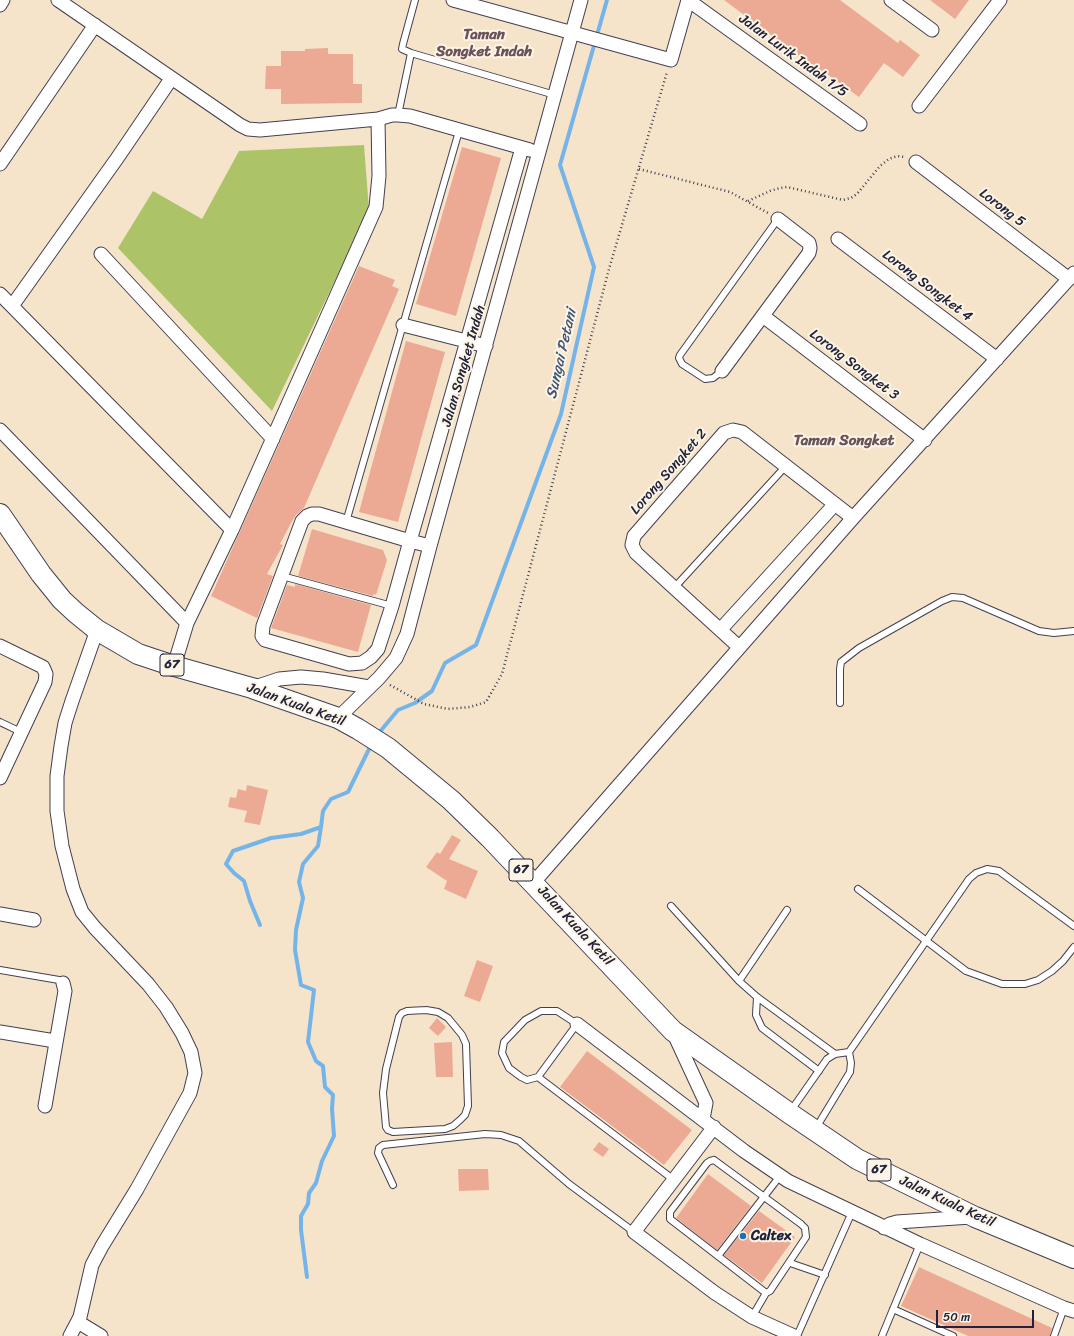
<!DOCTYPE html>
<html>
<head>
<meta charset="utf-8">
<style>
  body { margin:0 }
  #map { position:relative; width:1074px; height:1336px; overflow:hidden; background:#f6e4ca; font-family:Sriracha,sans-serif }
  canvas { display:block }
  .scale { position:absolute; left:936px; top:1310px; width:98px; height:18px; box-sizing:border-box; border:2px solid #22223b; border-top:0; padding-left:5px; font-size:12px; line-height:14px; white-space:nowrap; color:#22223b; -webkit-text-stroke:3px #fcf5e5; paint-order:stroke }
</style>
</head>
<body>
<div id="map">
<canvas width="1074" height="1336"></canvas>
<div class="scale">50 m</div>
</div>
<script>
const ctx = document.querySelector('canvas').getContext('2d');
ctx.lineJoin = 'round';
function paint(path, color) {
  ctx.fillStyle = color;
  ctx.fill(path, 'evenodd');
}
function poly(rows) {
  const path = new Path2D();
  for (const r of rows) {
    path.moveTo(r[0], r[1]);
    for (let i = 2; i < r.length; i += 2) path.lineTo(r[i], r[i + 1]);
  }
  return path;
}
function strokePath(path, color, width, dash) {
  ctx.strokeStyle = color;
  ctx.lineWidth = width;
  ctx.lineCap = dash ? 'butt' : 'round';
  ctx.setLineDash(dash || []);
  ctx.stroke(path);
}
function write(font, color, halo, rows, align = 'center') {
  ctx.font = font + ' Sriracha,sans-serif';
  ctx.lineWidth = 4;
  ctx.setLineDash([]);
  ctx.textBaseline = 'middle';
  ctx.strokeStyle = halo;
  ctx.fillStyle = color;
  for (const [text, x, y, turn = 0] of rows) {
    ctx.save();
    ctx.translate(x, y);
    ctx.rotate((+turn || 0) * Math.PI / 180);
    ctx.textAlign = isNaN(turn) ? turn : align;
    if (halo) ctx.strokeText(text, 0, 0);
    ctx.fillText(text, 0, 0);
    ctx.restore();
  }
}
const green = poly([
  [364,145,369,210,272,411,118,248,153,191,202,219,239,151]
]);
const stream = poly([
  [378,734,398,710,415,703,432,691,445,663,476,645,561,414,594,267,560,165,607,0],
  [260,925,250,901,244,881,234,873,226,864,233,851,271,838,301,834,321,827,323,811,331,799,348,792,372,743],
  [307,1277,301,1230,301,1216,308,1204,309,1193,316,1183,322,1161,334,1136,332,1109,333,1095,325,1087,323,1066,316,1061,308,1042,314,990,301,985,295,950,296,930,303,898,299,882,303,864,318,846,321,827]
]);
const building = poly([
  [724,0,840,0,898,43,900,40,920,55,903,77,884,63,859,97,827,74,826,76],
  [930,0,969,0,955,19],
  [328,48,328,54,353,54,353,84,362,84,362,103,281,104,281,89,265,89,266,66,281,66,281,51,305,51,305,49],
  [462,147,501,158,456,316,416,304],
  [359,266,395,280,392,286,399,289,304,508,296,515,291,523,280,544,283,545,267,574,273,576,257,618,211,596],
  [406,341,445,352,398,522,359,512],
  [312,529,383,550,387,560,376,595,374,594,373,596,298,576],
  [295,584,371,605,358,652,271,628,287,585,295,587],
  [247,785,268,790,260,825,244,822,247,811,228,807,230,797,236,798,238,789,246,791],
  [452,835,461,840,449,859,478,871,466,899,444,889,447,881,426,867,437,852,440,854],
  [477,960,493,966,480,1002,464,996],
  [437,1018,446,1027,438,1036,429,1028],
  [452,1042,453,1077,436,1077,434,1043],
  [587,1051,692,1130,664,1165,560,1087],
  [599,1142,609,1149,603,1157,593,1150],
  [458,1169,488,1169,489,1190,459,1191],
  [708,1174,751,1206,717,1250,676,1218],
  [759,1211,795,1237,762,1283,724,1255],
  [919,1267,1052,1328,1050,1336,968,1336,901,1306]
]);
const path = poly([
  [639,169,730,192,768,213],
  [748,201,770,191,780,188,787,187,843,200,851,198,857,194,880,166,889,159,897,156,905,157],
  [390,685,424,704,448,709,470,707,486,702,502,674,609,269,667,72]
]);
const lane = poly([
  [415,0,403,44,402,49,411,53,555,95],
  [398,115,411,53],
  [722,371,713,378,705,379,682,364,679,358,680,355,778,219],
  [346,522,459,131],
  [282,576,392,606],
  [674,588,785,467],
  [840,703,840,669,841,662,859,648,942,601,952,597,963,598,1039,631,1054,633,1074,631],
  [0,722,21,732],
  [858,889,966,971,1002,984,1025,984,1038,980,1052,971,1063,961,1074,947],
  [671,906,739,981,757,997,835,1054],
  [0,970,59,980,63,983],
  [739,981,787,910],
  [757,997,756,1015,762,1028,819,1071],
  [426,1010,438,1012,448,1018,462,1035,466,1044,468,1106,465,1115,460,1120,453,1126,445,1129,393,1132,388,1130,386,1127,383,1093,386,1069,399,1017,402,1013,407,1011,426,1010],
  [538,1077,527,1080,521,1077,509,1068,502,1053,504,1042,525,1020,541,1011,557,1011,577,1024,538,1077,674,1180],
  [790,1112,827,1059,835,1054,849,1052,969,879,976,873,987,869,999,871,1074,926],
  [816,1128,850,1072,851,1063,849,1052],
  [714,1160,801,1224,805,1228,806,1237,770,1291,766,1293,670,1219,670,1212,707,1163,710,1161,714,1160],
  [393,1185,378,1153,379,1148,383,1145,485,1134,501,1135,519,1141,569,1184,634,1232],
  [718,1256,780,1176],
  [790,1262,793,1264,825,1275],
  [893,1309,953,1336],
  [752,1317,766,1293],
  [797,1336,852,1212],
  [882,1336,920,1244],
  [1054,1336,1064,1308]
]);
const street = poly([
  [58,0,240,125,248,129,260,130,378,119,392,115,398,115,410,116,530,150],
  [453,0,671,60,688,0],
  [688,0,860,124],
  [891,0,932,30],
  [0,5,3,0],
  [919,106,1000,0],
  [916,162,1069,279],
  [0,164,95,25],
  [838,239,997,359],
  [101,254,273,439],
  [0,294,232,530],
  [12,306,118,157,171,79],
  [763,316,925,440],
  [403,325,486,346],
  [722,371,809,253,810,248,809,243,778,219],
  [0,430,187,623],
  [430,546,410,541,319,514,312,514,307,516,302,521,263,626,262,636,265,640,349,664,362,663,371,657,378,649,392,606,410,541,522,148],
  [721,629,835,504],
  [0,646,43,667,46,674,45,682,0,778],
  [739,647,636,553,632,545,634,536,724,433,733,430,742,432,853,518],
  [174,666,187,623,232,530,376,207,379,176,378,119],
  [252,688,279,679,301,677,323,679,369,687],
  [338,718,379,678,396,658,407,634,430,546,581,0],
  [534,882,853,518,1074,273],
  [0,914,34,920],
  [577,1024,744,1151,788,1181,920,1244,1064,1308,1074,1311],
  [0,1032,55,1041],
  [674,1034,706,1103,703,1119],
  [45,1106,65,991,63,983],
  [714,1127,634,1232,715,1293,752,1317,794,1336],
  [884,1228,890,1224,897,1222,971,1217],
  [78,1322,101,1336],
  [70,1336,80,1317,92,1265,102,1246,137,1189,190,1093,195,1073,191,1052,182,1033,166,1007,148,984,95,928,82,912,73,889,62,846,57,811,57,776,61,746,65,723,72,701,97,630]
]);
const primary = poly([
  [0,514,41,574,62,600,76,613,97,630,138,654,174,666,252,688,338,718,358,729,388,748,451,800,490,838,673,1031,789,1113,857,1159,975,1217,1074,1258]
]);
const markers = [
  [743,1236,4,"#1f6fb2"]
];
const shields = [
  [172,665,24],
  [521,870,24],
  [879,1170,24]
];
const shieldNames = [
  ["67",172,665],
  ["67",521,870],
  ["67",879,1170]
];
const streetNames = [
  ["Jalan Lurik Indah 1/5",793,56,36],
  ["Lorong 5",1002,208,37],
  ["Lorong Songket 4",927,286,37],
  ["Lorong Songket 3",854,365,37],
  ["Jalan Songket Indah",464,366,-74],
  ["Lorong Songket 2",669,472,-49],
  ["Jalan Kuala Ketil",296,705,20],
  ["Jalan Kuala Ketil",575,926,47],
  ["Jalan Kuala Ketil",947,1202,25]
];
const poiNames = [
  ["Caltex",751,1236]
];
const neighbourhoodNames = [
  ["Taman",484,35],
  ["Songket Indah",484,52],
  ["Taman Songket",844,441]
];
const waterNames = [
  ["Sungai Petani",562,354,-77]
];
paint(green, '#adc368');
strokePath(stream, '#75b4e8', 4);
paint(building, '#ecaa94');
strokePath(lane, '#423f50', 8);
strokePath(street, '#423f50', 15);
strokePath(primary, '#423f50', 22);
strokePath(path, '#423f50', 2.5, [1, 3]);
strokePath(lane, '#fff', 6);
strokePath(street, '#fff', 13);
strokePath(primary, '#fff', 20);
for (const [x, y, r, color] of markers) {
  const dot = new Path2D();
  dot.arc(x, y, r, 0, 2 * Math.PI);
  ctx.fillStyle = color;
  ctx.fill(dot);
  strokePath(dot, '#fcf5e5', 1.5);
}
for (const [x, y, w] of shields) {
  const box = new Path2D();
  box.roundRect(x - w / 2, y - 11, w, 22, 3);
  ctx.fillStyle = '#fcf5e5';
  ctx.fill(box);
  strokePath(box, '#22223b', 1);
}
write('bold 13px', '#22223b', null, shieldNames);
write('14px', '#22223b', '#fcf5e5', streetNames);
write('bold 14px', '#22223b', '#fcf5e5', poiNames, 'left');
write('bold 15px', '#69525a', '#fcf5e5', neighbourhoodNames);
write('italic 15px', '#3f5578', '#fcf5e5', waterNames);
</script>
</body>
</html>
